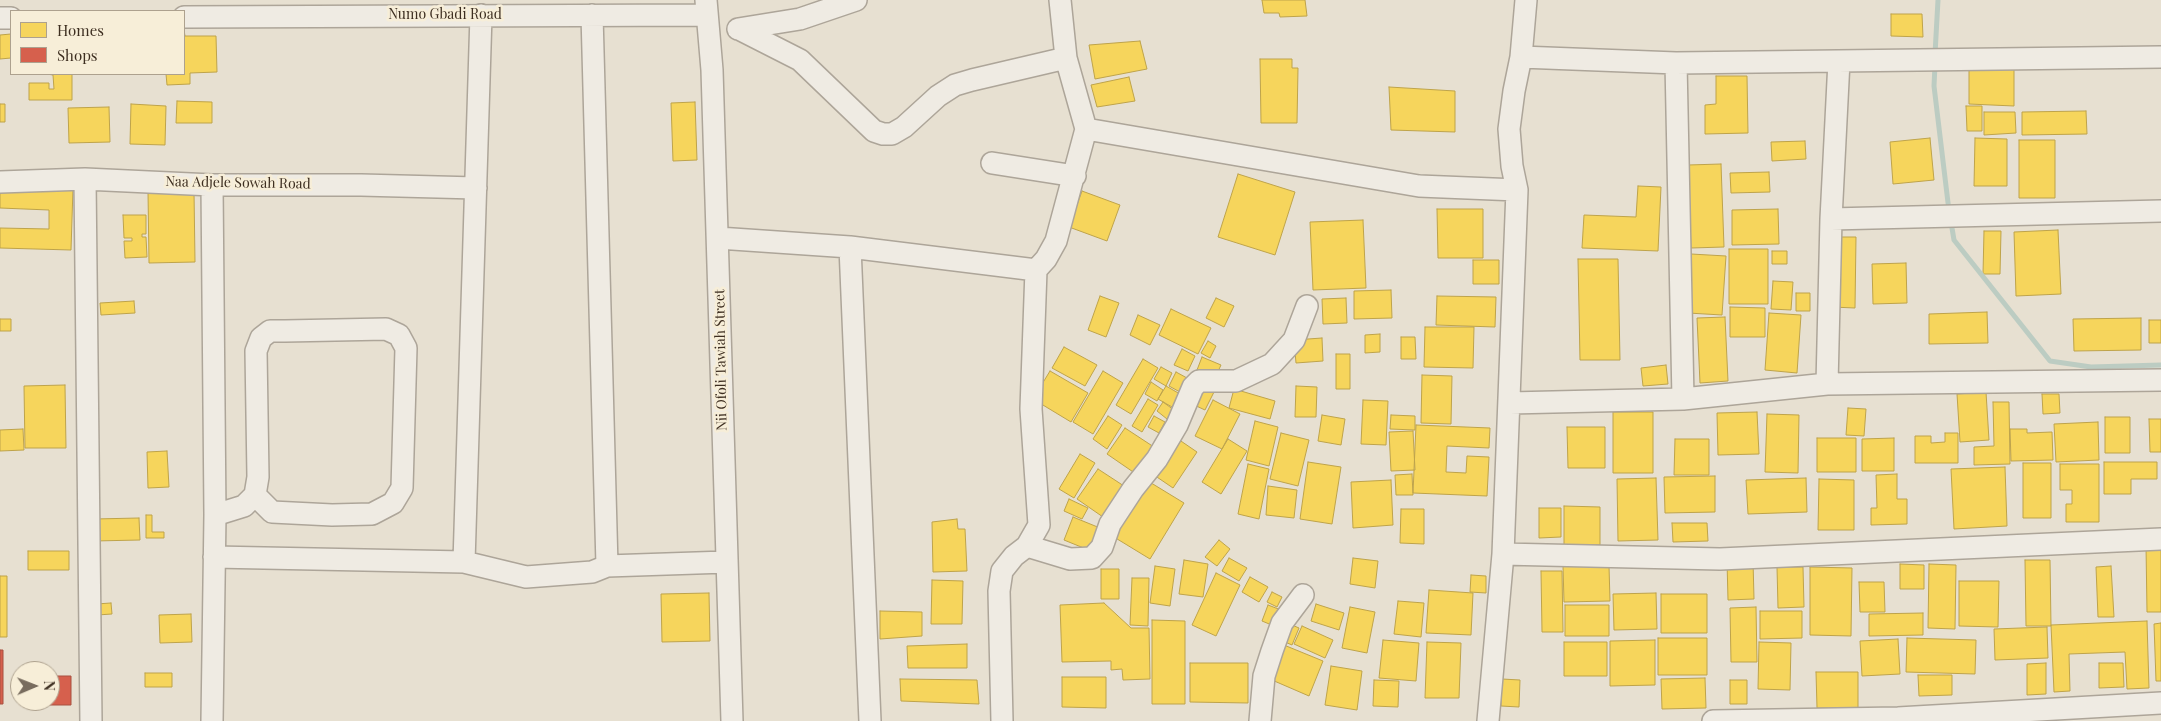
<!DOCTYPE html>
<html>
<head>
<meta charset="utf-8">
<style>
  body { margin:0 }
  #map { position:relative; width:2161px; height:721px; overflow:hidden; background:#e7e0d1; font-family:"Playfair Display",serif }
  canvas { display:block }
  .legend { position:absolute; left:10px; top:10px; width:175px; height:65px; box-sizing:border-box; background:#f7eed8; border:1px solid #ada18e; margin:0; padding:6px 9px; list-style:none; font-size:15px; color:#3d2e20 }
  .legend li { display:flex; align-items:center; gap:10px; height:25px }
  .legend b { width:25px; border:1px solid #ada18e }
  .north { position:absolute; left:10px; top:661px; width:50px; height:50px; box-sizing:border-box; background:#f7eed8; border:1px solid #ada18e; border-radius:50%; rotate:89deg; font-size:14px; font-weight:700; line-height:20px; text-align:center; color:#3d2e20 }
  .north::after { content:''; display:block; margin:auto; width:18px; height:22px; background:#786c5e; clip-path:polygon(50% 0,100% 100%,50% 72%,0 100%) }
</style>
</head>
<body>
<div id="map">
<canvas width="2161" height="721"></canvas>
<ul class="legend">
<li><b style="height:14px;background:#f6d55c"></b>Homes</li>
<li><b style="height:14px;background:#d6604d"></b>Shops</li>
</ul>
<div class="north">N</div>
</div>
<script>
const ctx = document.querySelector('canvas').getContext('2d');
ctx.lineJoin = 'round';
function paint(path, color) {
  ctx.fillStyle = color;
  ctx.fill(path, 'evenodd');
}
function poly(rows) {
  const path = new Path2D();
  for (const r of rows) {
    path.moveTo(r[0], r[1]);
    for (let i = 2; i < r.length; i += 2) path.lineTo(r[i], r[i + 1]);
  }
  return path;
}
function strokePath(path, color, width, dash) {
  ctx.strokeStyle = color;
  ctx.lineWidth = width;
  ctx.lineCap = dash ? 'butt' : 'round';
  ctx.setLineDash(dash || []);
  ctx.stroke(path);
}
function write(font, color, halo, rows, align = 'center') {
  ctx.font = font + ' "Playfair Display",serif';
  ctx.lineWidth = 5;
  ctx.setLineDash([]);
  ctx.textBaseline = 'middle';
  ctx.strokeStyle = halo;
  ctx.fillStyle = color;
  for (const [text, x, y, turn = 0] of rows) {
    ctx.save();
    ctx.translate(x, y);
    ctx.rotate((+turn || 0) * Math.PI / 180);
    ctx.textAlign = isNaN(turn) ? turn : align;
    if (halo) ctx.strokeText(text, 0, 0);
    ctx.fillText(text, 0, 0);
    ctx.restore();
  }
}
const homes = poly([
  [1262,0,1305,0,1307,16,1280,17,1279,13,1264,13,1262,0],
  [1891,14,1922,14,1923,37,1891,36,1891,14],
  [184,30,185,36,216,36,217,72,190,73,190,84,167,85,166,74,184,74,184,30],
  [11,34,11,58,0,59,0,35,11,34],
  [1140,41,1147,69,1095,79,1089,45,1140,41],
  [1260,59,1292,59,1292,68,1298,68,1297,123,1261,123,1260,59],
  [1969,68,2014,68,2014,106,1969,104,1969,68],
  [47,74,72,74,72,100,29,100,29,83,49,83,49,89,54,89,53,75,47,74],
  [1716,76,1747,76,1748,133,1705,134,1705,105,1716,104,1716,76],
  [1129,77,1135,101,1097,107,1091,85,1129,77],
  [1389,87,1455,91,1455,132,1391,130,1389,87],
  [177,101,212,102,212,123,176,123,177,101],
  [695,102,697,160,673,161,671,103,695,102],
  [0,104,5,104,5,122,0,122,0,104],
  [131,104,166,106,165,145,130,144,131,104],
  [1966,106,1982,106,1982,131,1967,131,1966,106],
  [109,107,110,142,69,143,68,108,109,107],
  [2086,111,2087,134,2022,135,2022,112,2086,111],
  [1984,112,2015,112,2016,133,1984,135,1984,112],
  [1930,138,1934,180,1893,184,1890,142,1930,138],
  [1975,138,2007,139,2007,186,1974,186,1975,138],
  [2019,140,2055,140,2055,198,2019,198,2019,140],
  [1805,141,1806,159,1772,161,1771,142,1805,141],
  [1721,164,1724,247,1691,248,1688,165,1721,164],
  [1769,172,1770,192,1731,193,1730,173,1769,172],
  [1238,174,1295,192,1275,255,1218,237,1238,174],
  [0,186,73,188,71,250,0,248,0,228,49,229,49,210,0,208,0,186],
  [1638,186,1661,187,1658,251,1582,248,1584,215,1636,217,1638,186],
  [148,191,194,191,195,262,149,263,148,191],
  [1082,191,1120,205,1107,241,1069,227,1082,191],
  [1437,209,1483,209,1483,258,1438,258,1437,209],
  [1778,209,1779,244,1732,245,1732,210,1778,209],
  [123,215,146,215,146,234,142,234,142,237,146,237,147,257,125,258,124,241,132,241,132,238,124,238,123,215],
  [1363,220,1366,288,1313,290,1310,222,1363,220],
  [2058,230,2061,294,2016,296,2014,232,2058,230],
  [1984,231,2001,231,2000,274,1983,274,1984,231],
  [1833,237,1856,237,1855,308,1832,307,1833,237],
  [1729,249,1768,249,1768,304,1729,304,1729,249],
  [1772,251,1787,251,1787,264,1772,264,1772,251],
  [1691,254,1726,256,1722,315,1688,313,1691,254],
  [1578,259,1618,259,1620,360,1580,360,1578,259],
  [1473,260,1499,260,1499,284,1473,284,1473,260],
  [1906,263,1907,303,1873,304,1872,264,1906,263],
  [1773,281,1793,282,1791,310,1771,309,1773,281],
  [1391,290,1392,318,1354,319,1354,291,1391,290],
  [1796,293,1810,293,1810,311,1796,311,1796,293],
  [1100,296,1119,303,1106,337,1088,330,1100,296],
  [1437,296,1496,297,1495,327,1436,325,1437,296],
  [1216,298,1234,306,1224,327,1206,318,1216,298],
  [1346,298,1347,323,1323,324,1322,299,1346,298],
  [134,301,135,313,101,315,100,303,134,301],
  [1730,307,1765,308,1765,337,1730,337,1730,307],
  [1171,309,1211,328,1198,354,1159,335,1171,309],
  [1987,312,1988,343,1929,344,1929,314,1987,312],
  [1769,313,1801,315,1797,373,1765,370,1769,313],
  [1138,315,1160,325,1150,345,1130,335,1138,315],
  [1725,317,1728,381,1700,383,1697,318,1725,317],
  [2141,318,2141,350,2074,351,2073,319,2141,318],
  [0,319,11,319,11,331,0,331,0,319],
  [2149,320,2161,320,2161,343,2149,343,2149,320],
  [1425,327,1474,327,1473,368,1424,367,1425,327],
  [1380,334,1380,352,1365,353,1365,335,1380,334],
  [1401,337,1415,337,1416,359,1401,359,1401,337],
  [1322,338,1323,361,1296,363,1294,340,1322,338],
  [1208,341,1216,346,1210,358,1201,353,1208,341],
  [1064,347,1097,365,1085,386,1052,368,1064,347],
  [1182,349,1195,356,1188,371,1174,365,1182,349],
  [1336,354,1350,354,1350,389,1336,389,1336,354],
  [1202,357,1221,365,1215,378,1197,370,1202,357],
  [1143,359,1158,368,1131,414,1116,405,1143,359],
  [1666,365,1668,384,1643,386,1641,368,1666,365],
  [1161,367,1172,373,1166,386,1154,379,1161,367],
  [1050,371,1088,393,1071,422,1033,399,1050,371],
  [1103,371,1123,383,1093,434,1073,422,1103,371],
  [1176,372,1187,378,1180,392,1169,386,1176,372],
  [1422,375,1452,376,1451,424,1421,423,1422,375],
  [1151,382,1163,390,1157,401,1145,394,1151,382],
  [1202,383,1215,390,1205,410,1192,404,1202,383],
  [65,385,66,448,25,448,24,386,65,385],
  [1166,386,1180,394,1172,407,1158,399,1166,386],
  [1296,386,1317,387,1316,417,1295,417,1296,386],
  [1234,389,1275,401,1270,419,1229,408,1234,389],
  [1986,392,1989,440,1960,442,1957,394,1986,392],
  [2042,394,2059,394,2060,413,2043,414,2042,394],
  [1148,399,1158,405,1142,432,1132,426,1148,399],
  [1213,400,1240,414,1222,449,1195,436,1213,400],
  [1363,400,1388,401,1386,445,1361,444,1363,400],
  [1163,402,1174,410,1167,419,1157,411,1163,402],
  [1993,402,2009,402,2010,464,1974,465,1974,447,1994,446,1993,402],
  [1848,408,1866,409,1864,436,1846,435,1848,408],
  [1613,412,1653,412,1653,473,1613,473,1613,412],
  [1757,412,1759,454,1718,455,1717,413,1757,412],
  [1767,414,1799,415,1798,473,1765,472,1767,414],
  [1322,415,1345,419,1341,445,1318,441,1322,415],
  [1391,415,1415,416,1415,430,1390,429,1391,415],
  [1108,416,1122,425,1107,449,1093,439,1108,416],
  [1154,416,1165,422,1159,433,1148,427,1154,416],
  [2105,417,2130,417,2130,453,2105,453,2105,417],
  [2149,419,2161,419,2161,452,2150,452,2149,419],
  [1255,421,1278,427,1269,466,1246,460,1255,421],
  [2098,422,2099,460,2056,462,2054,424,2098,422],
  [1416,425,1490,428,1489,448,1447,446,1446,472,1466,473,1467,456,1489,457,1487,496,1413,493,1416,425],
  [1567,427,1605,427,1605,468,1568,468,1567,427],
  [1125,428,1157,449,1139,476,1107,454,1125,428],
  [23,429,24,450,0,451,0,430,23,429],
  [2010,429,2027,429,2027,433,2052,432,2053,460,2011,461,2010,429],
  [1413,431,1415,470,1391,471,1389,432,1413,431],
  [1281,433,1309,440,1298,486,1270,479,1281,433],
  [1945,433,1958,433,1958,463,1915,463,1915,436,1931,436,1931,443,1945,442,1945,433],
  [1175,437,1197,452,1173,488,1151,473,1175,437],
  [1817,438,1856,438,1856,472,1817,472,1817,438],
  [1894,438,1894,471,1862,471,1862,439,1894,438],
  [1228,439,1247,451,1221,494,1202,482,1228,439],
  [1675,439,1709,439,1709,475,1674,475,1675,439],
  [167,451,169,487,148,488,147,452,167,451],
  [1080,454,1095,463,1074,498,1059,489,1080,454],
  [1308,462,1341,467,1332,524,1300,519,1308,462],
  [2104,462,2157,462,2157,479,2131,479,2131,494,2104,494,2104,462],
  [2023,463,2051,463,2051,518,2023,518,2023,463],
  [1248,464,1269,469,1259,519,1238,514,1248,464],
  [2060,464,2099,464,2099,522,2066,522,2066,504,2072,504,2072,490,2060,490,2060,464],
  [2005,467,2007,526,1954,529,1951,469,2005,467],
  [1098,469,1124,486,1103,517,1077,499,1098,469],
  [1412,474,1413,495,1396,495,1395,475,1412,474],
  [1897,474,1897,499,1907,499,1907,524,1871,525,1871,508,1877,508,1876,475,1897,474],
  [1715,476,1715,512,1665,513,1664,477,1715,476],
  [1143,478,1184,503,1150,559,1109,534,1143,478],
  [1656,478,1658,540,1618,541,1617,479,1656,478],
  [1806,478,1807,512,1748,514,1746,480,1806,478],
  [1819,479,1854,480,1854,530,1818,530,1819,479],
  [1391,480,1393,525,1353,528,1351,482,1391,480],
  [1268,486,1297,490,1294,518,1266,515,1268,486],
  [1069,499,1088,508,1082,519,1064,511,1069,499],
  [1564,506,1600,507,1600,545,1564,545,1564,506],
  [1539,508,1561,508,1561,537,1539,538,1539,508],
  [1401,509,1424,509,1424,544,1400,543,1401,509],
  [146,515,152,515,152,532,164,532,164,538,146,538,146,515],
  [1073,517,1100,528,1091,551,1064,540,1073,517],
  [139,518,140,540,94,541,94,519,139,518],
  [957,519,958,529,965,529,967,571,933,572,932,522,957,519],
  [1672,523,1707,523,1708,541,1673,542,1672,523],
  [1219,540,1230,549,1217,566,1205,557,1219,540],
  [2146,545,2161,545,2161,612,2147,612,2146,545],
  [28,551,69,551,69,570,28,570,28,551],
  [1229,558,1247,568,1239,581,1222,571,1229,558],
  [1353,558,1378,561,1375,588,1350,584,1353,558],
  [1184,560,1208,564,1203,597,1179,594,1184,560],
  [1753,560,1754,599,1728,600,1727,561,1753,560],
  [2025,560,2050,560,2051,626,2026,626,2025,560],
  [1900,564,1924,565,1924,589,1900,589,1900,564],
  [1929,564,1956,565,1955,629,1928,628,1929,564],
  [1155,566,1175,569,1170,606,1150,603,1155,566],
  [1563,566,1609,566,1610,601,1564,602,1563,566],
  [2111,566,2114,617,2098,617,2096,567,2111,566],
  [1777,567,1803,567,1804,607,1778,608,1777,567],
  [1810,567,1852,568,1851,636,1810,635,1810,567],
  [1101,569,1119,569,1119,599,1101,599,1101,569],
  [1541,571,1562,571,1563,632,1542,632,1541,571],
  [1216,573,1240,585,1216,636,1192,625,1216,573],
  [1471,575,1486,576,1486,593,1470,592,1471,575],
  [0,576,7,576,7,637,0,637,0,576],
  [1250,577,1268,587,1259,602,1242,592,1250,577],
  [1132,578,1149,578,1148,626,1130,625,1132,578],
  [932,580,963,581,962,624,931,624,932,580],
  [1959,581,1999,581,1998,627,1959,626,1959,581],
  [1859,582,1884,582,1885,612,1860,612,1859,582],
  [1429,590,1473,593,1471,635,1426,633,1429,590],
  [1272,592,1282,597,1277,607,1267,602,1272,592],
  [709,593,710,641,662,642,661,594,709,593],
  [1656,593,1657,629,1614,630,1613,594,1656,593],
  [1661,594,1707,594,1707,633,1661,633,1661,594],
  [1398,601,1424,603,1421,637,1394,634,1398,601],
  [111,603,112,614,97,615,96,604,111,603],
  [1104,603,1131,628,1149,628,1150,679,1123,680,1122,669,1111,670,1111,661,1062,662,1060,605,1104,603],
  [1316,604,1344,613,1339,630,1311,621,1316,604],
  [1268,605,1281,610,1274,626,1262,621,1268,605],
  [1565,605,1609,605,1609,636,1565,636,1565,605],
  [1350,607,1375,612,1367,653,1342,648,1350,607],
  [1756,607,1757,662,1731,662,1730,608,1756,607],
  [880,611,922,612,922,636,880,639,880,611],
  [1760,611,1802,611,1802,638,1760,639,1760,611],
  [1923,613,1923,635,1869,636,1869,614,1923,613],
  [191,614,192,642,160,643,159,615,191,614],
  [1152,620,1185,621,1185,704,1152,704,1152,620],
  [2147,621,2149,688,2127,689,2125,652,2069,654,2070,691,2054,692,2051,625,2147,621],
  [1285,622,1299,628,1292,645,1278,639,1285,622],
  [2161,623,2161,681,2156,681,2154,624,2161,623],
  [1302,626,1333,640,1325,658,1294,644,1302,626],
  [2047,627,2048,658,1995,660,1994,629,2047,627],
  [1658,638,1707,638,1707,675,1658,675,1658,638],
  [1907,638,1976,640,1975,674,1906,672,1907,638],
  [1898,639,1900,674,1862,676,1860,641,1898,639],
  [1383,640,1419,643,1416,681,1379,678,1383,640],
  [1655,640,1655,685,1610,686,1610,641,1655,640],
  [1427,642,1461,643,1459,698,1425,698,1427,642],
  [1564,642,1607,642,1607,676,1564,676,1564,642],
  [1759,642,1791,643,1790,690,1758,689,1759,642],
  [1279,643,1323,661,1309,696,1265,677,1279,643],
  [967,644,967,668,908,668,907,646,967,644],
  [1190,663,1248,663,1248,703,1190,702,1190,663],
  [2046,663,2046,694,2027,695,2027,664,2046,663],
  [2099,663,2123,663,2124,687,2099,688,2099,663],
  [1331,666,1362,671,1357,710,1325,705,1331,666],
  [1816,672,1858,672,1858,708,1817,708,1816,672],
  [145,673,172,673,172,687,145,687,145,673],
  [1918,675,1952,675,1952,695,1919,696,1918,675],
  [1062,677,1106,677,1106,708,1062,707,1062,677],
  [1705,678,1706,708,1662,709,1661,679,1705,678],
  [900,679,977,680,979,704,901,701,900,679],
  [1502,679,1520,680,1519,707,1501,706,1502,679],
  [1374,680,1399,681,1398,707,1373,706,1374,680],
  [1730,680,1747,680,1747,704,1730,704,1730,680]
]);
const shops = poly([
  [0,650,3,650,3,704,0,704,0,650],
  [50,676,71,676,71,705,29,705,28,701,50,701,50,676]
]);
const stream = poly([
  [1935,54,1938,0],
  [1935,65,1934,86,1949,211],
  [1951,222,1954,240,2050,361,2091,367,2161,365]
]);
const minor = poly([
  [706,0,712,70,732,721],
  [592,15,607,566],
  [184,17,707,15],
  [0,18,11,18],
  [738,29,800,19,856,0],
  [739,29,800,60,874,131,883,134,892,134,904,127,938,96,955,85,972,80,1066,58],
  [1521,57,1676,63,2161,57],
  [1676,63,1683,399],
  [1086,129,1419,186,1517,190],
  [992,163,1075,176],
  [85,179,91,721],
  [0,182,85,179,212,185,361,185,476,188],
  [212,185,215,515,212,721],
  [1831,219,2161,211],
  [718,238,850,247,1036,270],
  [850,247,870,721],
  [1827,384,1831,219,1839,61],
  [1510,403,1683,399,1827,384,2161,380],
  [215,515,244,506,255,495,258,477,256,351,261,338,270,331,285,331,386,329,399,335,406,348,402,488,393,503,372,514,332,515,272,512,255,495],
  [1027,546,1070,559,1092,558,1102,547,1110,524,1133,489,1157,459,1177,425,1193,387,1199,381,1236,381,1272,364,1294,340,1307,306],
  [1503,554,1720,559,2161,539],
  [214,557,464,562,526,577,592,572,607,566,726,562],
  [464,562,481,15],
  [1002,721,999,591,1002,571,1014,556,1027,546,1039,525,1031,409,1036,270,1046,259,1056,241,1086,129,1066,58,1060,0],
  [1260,721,1264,676,1272,651,1282,623,1303,595],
  [1488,721,1503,554,1517,190,1512,166,1509,129,1514,91,1521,57,1526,0],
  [1713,721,1898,718,2161,703]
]);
const streetNames = [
  ["Numo Gbadi Road",445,15],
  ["Naa Adjele Sowah Road",238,183,1],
  ["Nii Ofoli Tawiah Street",721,360,-91]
];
paint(homes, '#f6d55c');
strokePath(homes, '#bea34a', 1);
paint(shops, '#d6604d');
strokePath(shops, '#a85140', 1);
strokePath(stream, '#bcccc2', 5);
strokePath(minor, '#ada599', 24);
strokePath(minor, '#efebe3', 21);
write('14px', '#3d2e20', '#f7eed8', streetNames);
</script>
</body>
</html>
